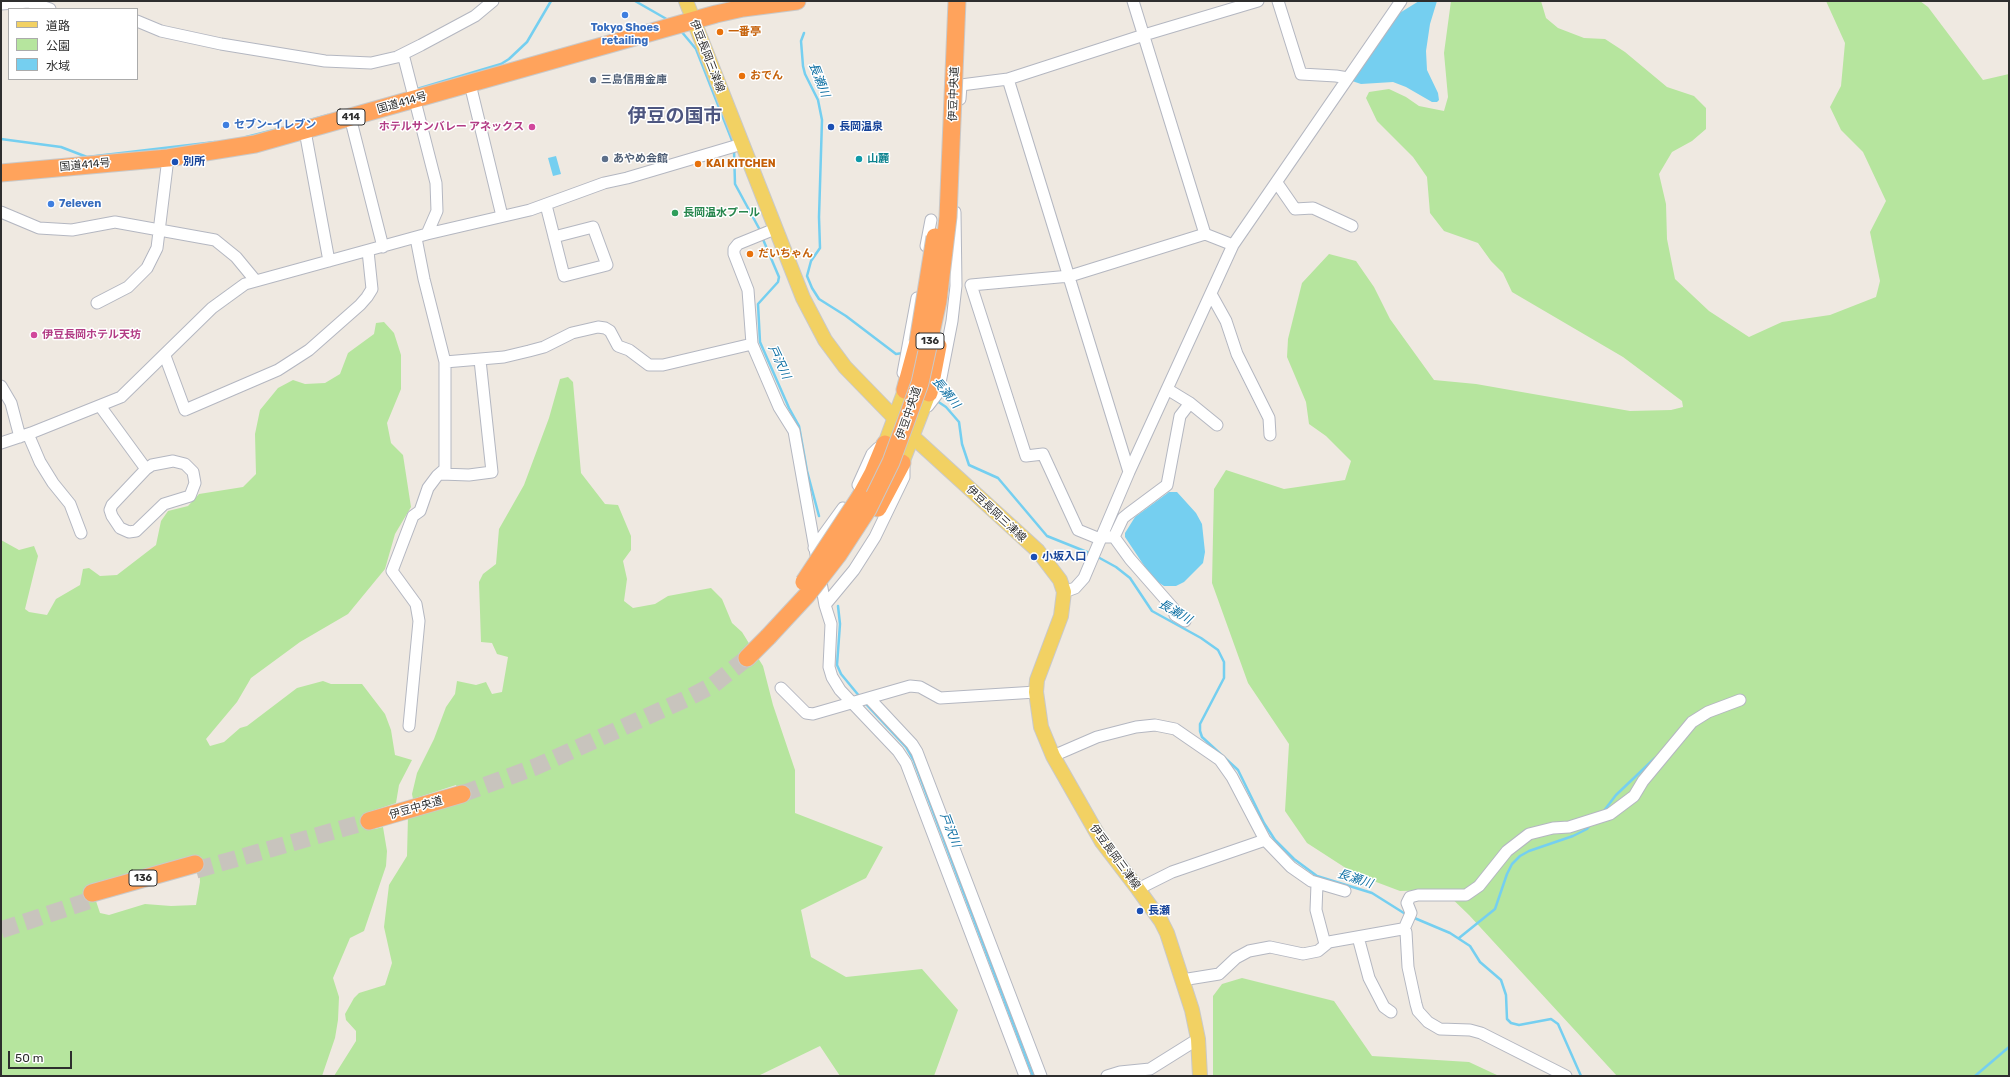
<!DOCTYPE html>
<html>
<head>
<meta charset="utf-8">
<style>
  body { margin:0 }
  #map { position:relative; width:2010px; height:1077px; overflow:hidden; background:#efe9e1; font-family:Rubik,"Noto Sans JP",sans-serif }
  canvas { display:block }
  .frame { position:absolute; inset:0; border:2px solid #2e2e2e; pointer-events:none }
  .legend { position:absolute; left:8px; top:8px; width:130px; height:72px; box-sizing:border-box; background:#fff; border:1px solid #ababab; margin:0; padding:5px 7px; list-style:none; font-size:12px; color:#2e2e2e }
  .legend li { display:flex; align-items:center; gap:8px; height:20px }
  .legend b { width:20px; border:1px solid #ababab }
  .scale { position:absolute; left:8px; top:1051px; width:64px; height:18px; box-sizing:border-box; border:2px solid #2e2e2e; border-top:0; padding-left:5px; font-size:12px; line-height:14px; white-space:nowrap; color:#2e2e2e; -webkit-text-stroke:3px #fff; paint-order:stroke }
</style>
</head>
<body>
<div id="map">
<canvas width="2010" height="1077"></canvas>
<div class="frame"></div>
<ul class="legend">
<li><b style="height:5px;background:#f2d163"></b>道路</li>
<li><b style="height:11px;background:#b6e59e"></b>公園</li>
<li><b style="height:11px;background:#75cff0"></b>水域</li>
</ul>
<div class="scale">50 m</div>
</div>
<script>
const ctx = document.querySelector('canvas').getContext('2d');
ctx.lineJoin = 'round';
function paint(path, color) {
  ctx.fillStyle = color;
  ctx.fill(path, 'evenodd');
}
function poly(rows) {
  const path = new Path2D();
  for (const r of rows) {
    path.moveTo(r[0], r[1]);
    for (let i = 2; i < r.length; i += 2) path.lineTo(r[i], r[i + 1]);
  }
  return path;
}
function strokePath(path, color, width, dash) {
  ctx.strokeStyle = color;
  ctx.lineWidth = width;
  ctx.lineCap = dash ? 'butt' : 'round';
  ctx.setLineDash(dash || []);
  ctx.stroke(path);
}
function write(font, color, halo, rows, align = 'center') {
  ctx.font = font + ' Rubik,"Noto Sans JP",sans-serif';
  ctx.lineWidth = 3;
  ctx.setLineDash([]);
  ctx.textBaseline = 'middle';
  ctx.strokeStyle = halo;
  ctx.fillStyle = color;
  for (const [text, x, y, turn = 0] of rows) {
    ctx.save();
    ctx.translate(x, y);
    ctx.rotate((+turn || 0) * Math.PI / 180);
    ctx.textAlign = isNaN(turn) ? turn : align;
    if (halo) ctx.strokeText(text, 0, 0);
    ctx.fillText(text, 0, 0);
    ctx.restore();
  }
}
const green = poly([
  [1451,1,1541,1,1546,18,1558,28,1584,38,1605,39,1625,52,1667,87,1694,96,1706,108,1706,129,1692,141,1672,152,1659,174,1666,204,1667,239,1675,279,1709,311,1749,337,1782,322,1830,315,1876,297,1880,281,1870,232,1886,201,1863,152,1841,130,1830,107,1841,86,1845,43,1826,1,1920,1,1928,7,1983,80,2009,74,2009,1076,1617,1076,1469,915,1443,890,1400,891,1355,874,1307,843,1285,811,1289,744,1248,683,1212,583,1214,489,1226,470,1284,489,1345,480,1351,461,1326,436,1309,424,1306,402,1287,357,1288,339,1302,283,1329,254,1356,261,1374,287,1390,319,1434,380,1476,384,1630,411,1671,410,1683,407,1682,401,1623,357,1512,292,1503,273,1491,261,1478,243,1444,231,1430,213,1427,177,1413,157,1377,121,1366,98,1369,92,1389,89,1406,97,1419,106,1444,111,1448,97,1444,53],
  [384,322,394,333,401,355,401,389,387,423,391,443,403,455,411,507,395,534,385,569,348,614,300,642,251,678,237,702,206,739,210,746,224,742,240,728,247,726,297,688,323,681,331,684,362,684,385,714,391,730,395,755,412,760,399,785,396,803,369,812,375,829,383,827,387,851,386,866,364,931,350,938,333,978,339,997,338,1020,335,1038,322,1076,1,1076,1,540,19,550,34,546,38,556,25,609,29,612,47,615,56,599,80,585,83,569,89,568,100,576,117,575,156,545,161,521,168,511,188,506,199,494,243,487,256,474,255,434,260,410,278,388,293,380,305,384,325,383,340,374,348,353,374,334,376,323],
  [199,860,200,882,196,905,171,906,145,904,109,915,100,913,92,889],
  [568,377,573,382,581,473,605,504,618,505,631,536,631,550,623,561,627,579,624,601,633,608,655,604,668,596,711,588,722,599,732,623,742,632,763,666,773,705,795,770,795,813,883,847,866,878,801,910,811,957,846,977,922,969,958,1010,934,1076,840,1076,820,1046,758,1076,334,1076,356,1041,356,1031,346,1020,345,1014,354,998,359,993,385,985,392,963,384,927,389,885,407,856,408,816,462,799,456,785,413,799,412,794,417,773,434,739,446,707,455,694,457,681,476,685,486,682,492,694,502,692,508,657,497,654,492,643,481,642,479,582,483,574,496,564,499,529,524,485,549,418,560,379],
  [1242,978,1334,1001,1372,1056,1469,1062,1499,1076,1213,1076,1213,996,1222,984]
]);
const water = poly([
  [1419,1,1437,1,1430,24,1426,51,1427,70,1438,93,1439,100,1437,102,1432,102,1406,87,1393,82,1361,84,1352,81,1398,14],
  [556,156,561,174,553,176,548,158],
  [1169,492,1177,492,1196,513,1202,524,1205,552,1203,563,1184,582,1176,586,1164,586,1153,579,1125,537,1125,533,1135,517]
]);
const stream = poly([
  [635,1,670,21],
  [681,31,696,49,733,143],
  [804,33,801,41,803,66,805,74,818,100,822,120,819,217,820,248,811,261,807,276,812,288,819,299,846,316,896,354,903,353],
  [417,89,501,64,509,59,527,42,551,1],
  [296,124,328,115],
  [246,137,286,127],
  [1,139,61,147,87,157,215,142],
  [734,150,735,184,761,232],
  [762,237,779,277,778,282,758,304,760,342,789,408,799,426,807,471,819,516],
  [937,401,946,407,959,422,962,444,969,465,998,478,1047,536,1092,554],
  [1096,556,1116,567,1130,578,1152,611,1201,638,1218,650,1224,662,1224,678,1200,724,1200,731,1202,737,1238,770,1264,823,1275,840,1294,859,1317,876,1372,893,1407,915],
  [838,606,840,624,837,665,841,674,860,697],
  [865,703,906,747,914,761,1033,1076],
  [1603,812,1616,795,1655,758],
  [1412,917,1450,933,1470,946,1480,962,1501,980,1506,995,1507,1019,1511,1023,1519,1025,1551,1019,1558,1024,1581,1076],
  [1459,938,1495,909,1507,874,1512,864,1520,856,1529,851,1573,836,1587,829,1591,824],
  [1975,1076,2009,1047]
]);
const highwayTunnel = poly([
  [462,794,535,767,686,699,713,685,747,658],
  [196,870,369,821],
  [1,930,94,899]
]);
const minor = poly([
  [1133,1,1205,234],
  [1278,1,1301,74,1336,76,1348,78],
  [1,4,29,2,50,9],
  [137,21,161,31,221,44,325,61,371,63,397,57,421,45,475,16,493,1],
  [403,54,436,183,437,211,427,234],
  [470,84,502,216],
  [960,99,961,85,1008,79],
  [350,117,383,247],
  [305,131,329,261],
  [1277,183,1295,209,1313,208,1352,226],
  [546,205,564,276,607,265,593,227,554,237],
  [1,212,39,228,72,230,115,222,215,240,236,257,255,280],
  [775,229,738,244,734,249,734,254,748,290,752,344,779,407,794,431,825,605,831,624,829,667,832,677,840,690,898,751,906,763,1025,1076],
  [926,246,931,220],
  [1211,294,1226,321,1237,354,1269,418,1270,435],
  [97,303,128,287,147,268,157,248,168,158],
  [165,356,185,410,278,370,309,350,360,305,367,297,372,289,368,251],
  [445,362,504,357,529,351,544,347,572,333,598,327,605,328,610,331,618,346,629,350,649,365,663,365,752,344],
  [903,373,917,298],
  [1,386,11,403,20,437],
  [1167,389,1190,403,1217,425],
  [100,406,146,469],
  [928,406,938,393,952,321,956,286,955,212],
  [28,434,40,462,53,483,70,504,81,533],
  [1,443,31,433,121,397,212,308,245,284,427,234,530,210,604,183,627,178,742,144],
  [173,461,185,464,193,472,195,483,190,496,164,504,136,531,129,532,120,528,112,516,110,510,112,505,146,469,152,465,173,461],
  [1129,472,1008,79,1144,35,1258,1],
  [441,474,469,475,492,472,480,360],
  [858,485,872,454,878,448],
  [1107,537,1114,537,1130,559,1173,608,1175,615,1185,621],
  [1114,537,1123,518,1128,514,1167,485,1180,416,1190,403],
  [1100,539,1078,530,1043,454,1026,456,971,285,1070,276,1205,234,1233,245],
  [814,548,843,508],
  [1064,592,1075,588,1084,578,1129,472,1233,245,1401,1],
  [825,605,854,570,875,537,904,477,904,468],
  [781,688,806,713,813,714,910,686,920,687,940,698,1036,692],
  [869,698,912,744,917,752,1041,1076],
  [409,726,419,621,416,604,392,571,413,516,420,511,428,488,437,476,445,469,445,362,424,279,416,238],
  [1053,756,1097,737,1136,727,1155,725,1175,729,1220,760,1232,777,1265,840,1291,867,1311,881,1345,891],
  [1317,884,1316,910,1325,944],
  [1138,889,1172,872,1265,840],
  [1404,929,1411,913,1407,903,1410,897,1418,895,1466,895,1479,886,1507,851,1529,834,1553,828,1569,827,1610,814,1634,796,1643,781,1692,722,1708,712,1740,700],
  [1358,937,1369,978,1384,1007,1391,1012],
  [1182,980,1219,974,1236,958,1249,951,1270,947,1303,954,1318,951,1329,942,1402,929,1406,932,1408,967,1416,1004,1418,1011,1428,1022,1440,1029,1470,1030,1481,1033,1566,1076],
  [1107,1076,1120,1072,1150,1069,1198,1039]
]);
const major = poly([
  [686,1,803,298,825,340,845,367,912,436,1038,551,1060,580,1064,592,1061,616,1037,680,1036,692,1041,727,1053,756,1102,842,1138,889,1161,921,1167,933,1192,1010,1198,1039,1200,1076],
  [885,444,905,390],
  [902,463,929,393]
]);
const highway = poly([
  [1,173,168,158,255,144,716,14,743,8,797,1],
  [905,390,918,342],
  [929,393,938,346],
  [860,497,873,473,885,444],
  [878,508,902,463],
  [747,658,768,637],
  [369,821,462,794],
  [92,893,195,864]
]);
const highwayBridge = poly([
  [918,342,935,237],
  [804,582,860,497],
  [768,637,807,595,838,555,868,509,891,462,920,383,938,301,948,217,957,1]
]);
const markers = [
  [625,15,4,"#3f7fe0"],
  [720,32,4,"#e8710a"],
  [742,76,4,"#e8710a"],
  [593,80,4,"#5c6f8a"],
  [226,125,4,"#3f7fe0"],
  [532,127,4,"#d1479c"],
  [831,127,4,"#1a4fb4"],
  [605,159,4,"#5c6f8a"],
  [859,159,4,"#0f9aa8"],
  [175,162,4,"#1a4fb4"],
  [698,164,4,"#e8710a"],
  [51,204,4,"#3f7fe0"],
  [675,213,4,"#2e9e5b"],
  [750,254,4,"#e8710a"],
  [34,335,4,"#d1479c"],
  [1034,557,4,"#1a4fb4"],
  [1140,911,4,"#1a4fb4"]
];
const shields = [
  [351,117,28],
  [930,341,28],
  [143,878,28]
];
const shieldNames = [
  ["414",351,117],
  ["136",930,341],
  ["136",143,878]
];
const shopNames = [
  ["Tokyo Shoes",625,28,"center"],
  ["retailing",625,41,"center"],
  ["セブン-イレブン",234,125],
  ["7eleven",59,204]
];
const foodNames = [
  ["一番亭",728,32],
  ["おでん",750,76],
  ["KAI KITCHEN",706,164],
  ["だいちゃん",758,254]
];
const streetNames = [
  ["伊豆長岡三津線",707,56,69],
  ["伊豆中央道",954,94,-88],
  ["国道414号",402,103,-16],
  ["国道414号",85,165,-5],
  ["伊豆中央道",909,413,-71],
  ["伊豆長岡三津線",996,514,43],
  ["伊豆中央道",416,808,-16],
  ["伊豆長岡三津線",1115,857,54]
];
const serviceNames = [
  ["三島信用金庫",601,80],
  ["あやめ会館",613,159]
];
const hotelNames = [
  ["ホテルサンバレー アネックス",524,127],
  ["伊豆長岡ホテル天坊",42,335,"left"]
];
const transitNames = [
  ["長岡温泉",839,127],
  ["別所",183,162],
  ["小坂入口",1042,557],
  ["長瀬",1148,911]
];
const cultureNames = [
  ["山麓",867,159]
];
const leisureNames = [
  ["長岡温水プール",683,213]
];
const waterNames = [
  ["長瀬川",819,80,69],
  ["戸沢川",779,362,65],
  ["長瀬川",946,393,51],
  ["長瀬川",1175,612,30],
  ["戸沢川",950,830,69],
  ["長瀬川",1355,879,18]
];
const townNames = [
  ["伊豆の国市",675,117]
];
paint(green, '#b6e59e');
paint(water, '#75cff0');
strokePath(stream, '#75cff0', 2.5);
strokePath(highwayTunnel, '#c8c4bd', 17, [17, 8]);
strokePath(minor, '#b4b7c1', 13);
strokePath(major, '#c9c9c9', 16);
strokePath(highway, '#c9c9c9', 19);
strokePath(minor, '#fff', 11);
strokePath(major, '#f2d163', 14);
strokePath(highway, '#ffa35c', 17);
strokePath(highwayBridge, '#c9c9c9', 19, []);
strokePath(highwayBridge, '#ffa35c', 17);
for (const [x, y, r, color] of markers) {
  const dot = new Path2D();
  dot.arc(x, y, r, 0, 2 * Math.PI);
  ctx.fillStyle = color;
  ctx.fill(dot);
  strokePath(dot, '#fff', 1.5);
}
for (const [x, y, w] of shields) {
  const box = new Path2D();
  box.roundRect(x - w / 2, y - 8, w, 16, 3);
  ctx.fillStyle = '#fff';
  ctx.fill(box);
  strokePath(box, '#2e2e2e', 1);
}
write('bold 10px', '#2e2e2e', null, shieldNames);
write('bold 11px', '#366cbe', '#fff', shopNames, 'left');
write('bold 11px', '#c56008', '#fff', foodNames, 'left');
write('11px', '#2e2e2e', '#fff', streetNames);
write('bold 11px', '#4e5e75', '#fff', serviceNames, 'left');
write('bold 11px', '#b23c85', '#fff', hotelNames, 'right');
write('bold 11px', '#164399', '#fff', transitNames, 'left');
write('bold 11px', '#0d838f', '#fff', cultureNames, 'left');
write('bold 11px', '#27864d', '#fff', leisureNames, 'left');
write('italic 12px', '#0d6fa3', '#fff', waterNames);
write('bold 19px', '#4d5680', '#fff', townNames);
</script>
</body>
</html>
